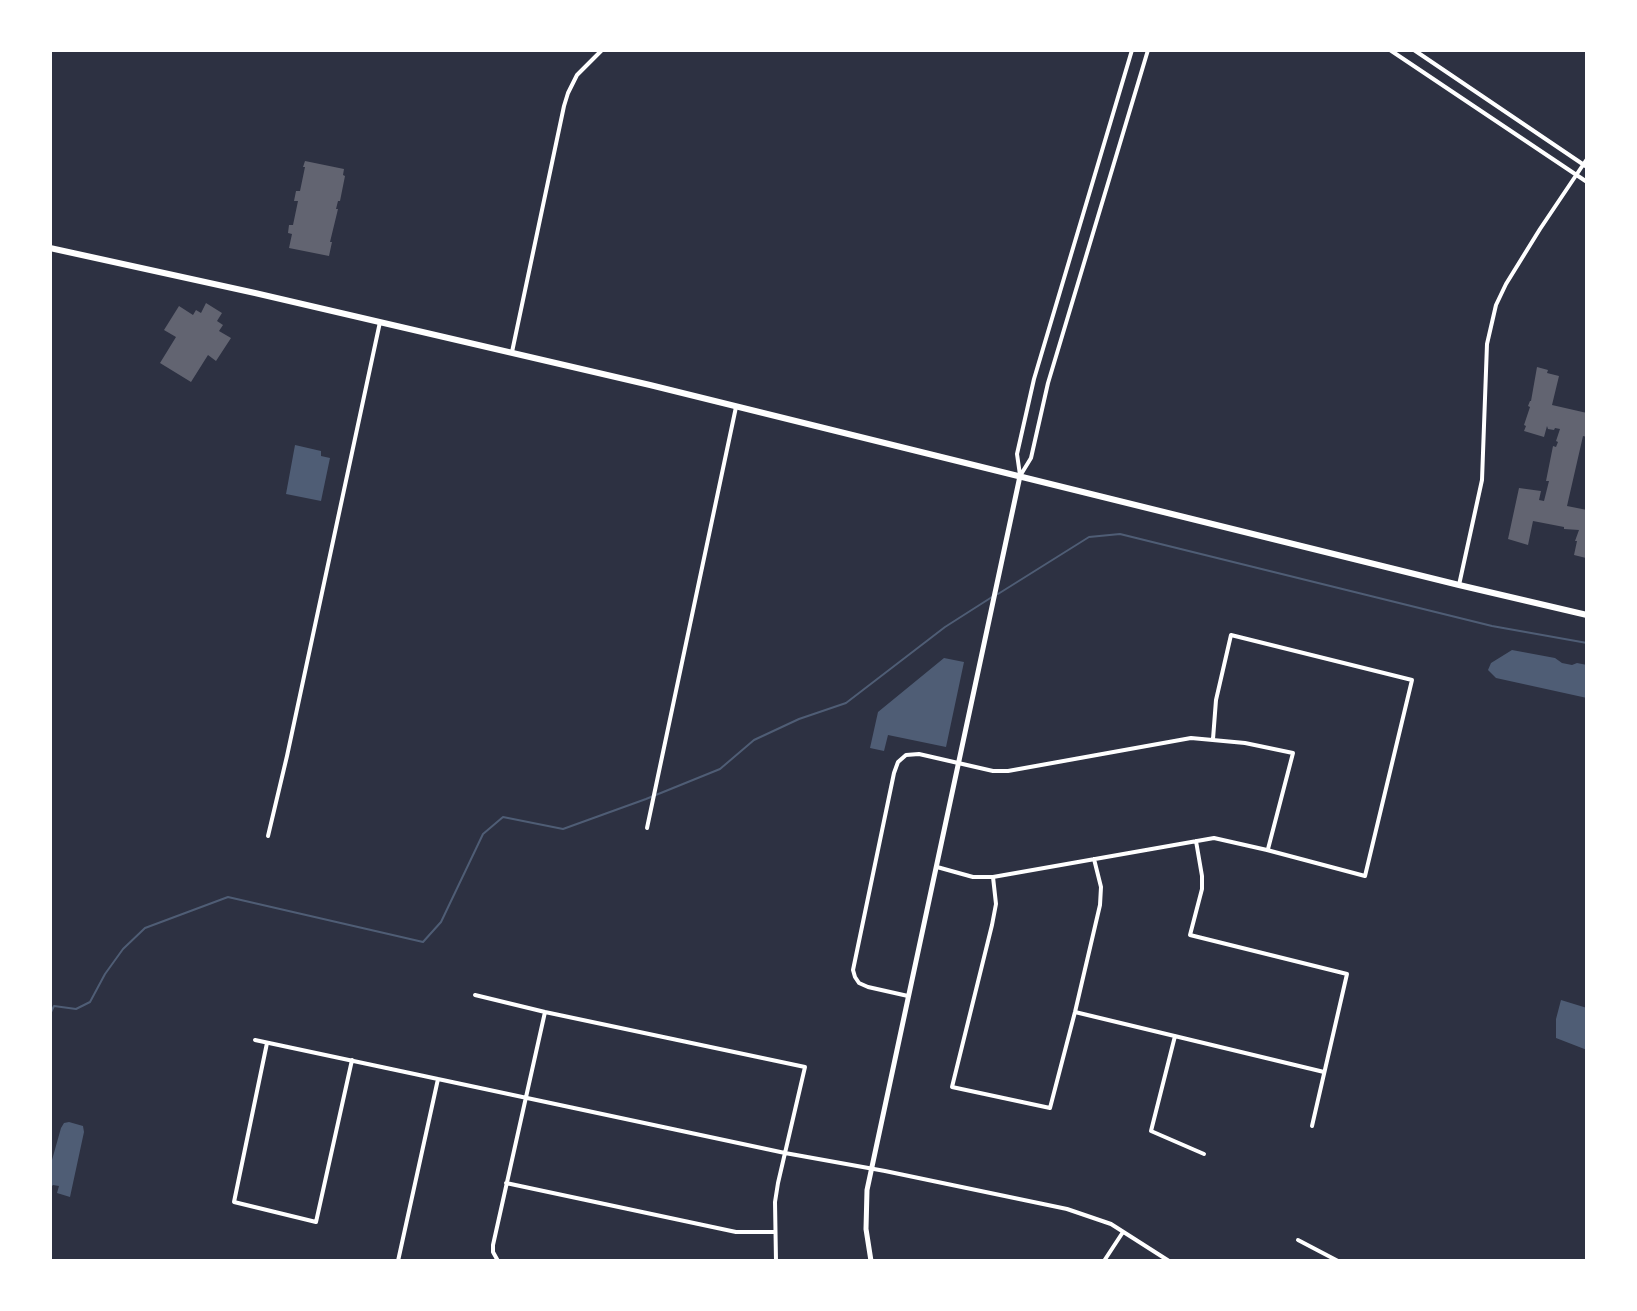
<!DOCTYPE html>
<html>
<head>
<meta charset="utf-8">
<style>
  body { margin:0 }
  #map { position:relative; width:1637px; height:1311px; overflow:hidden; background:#2d3142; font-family:"Open Sans",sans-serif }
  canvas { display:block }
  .frame { position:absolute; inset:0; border:52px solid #fff; pointer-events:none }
</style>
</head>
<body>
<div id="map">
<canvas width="1637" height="1311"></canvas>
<div class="frame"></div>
</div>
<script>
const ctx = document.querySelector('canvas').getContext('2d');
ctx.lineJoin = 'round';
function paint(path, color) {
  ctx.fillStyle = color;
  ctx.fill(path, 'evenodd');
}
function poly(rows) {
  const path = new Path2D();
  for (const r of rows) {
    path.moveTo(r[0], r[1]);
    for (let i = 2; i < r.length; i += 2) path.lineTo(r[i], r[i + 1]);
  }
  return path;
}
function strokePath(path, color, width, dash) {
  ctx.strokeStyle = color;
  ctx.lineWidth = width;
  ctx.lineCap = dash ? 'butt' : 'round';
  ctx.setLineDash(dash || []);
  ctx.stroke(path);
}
const water = poly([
  [295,445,321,451,321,456,330,458,321,501,286,494],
  [1512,650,1555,658,1562,663,1572,665,1577,663,1587,665,1587,698,1496,678,1488,670,1491,663],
  [944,658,964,662,946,747,888,735,884,751,870,748,878,712],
  [1561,1000,1587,1008,1587,1050,1556,1038,1556,1019],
  [69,1122,83,1126,84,1132,70,1197,57,1193,59,1186,53,1185,50,1188,50,1167,61,1128,64,1123]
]);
const stream = poly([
  [998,594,1089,537,1120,534,1492,626,1587,643],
  [50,1014,54,1006,76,1009,90,1002,105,974,123,949,145,928,228,897,423,942,441,922,483,834,503,817,563,829,646,799,720,769,754,740,799,719,846,703,945,627,992,597]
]);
const building = poly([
  [305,161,344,169,343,175,345,176,340,201,338,201,336,209,338,209,330,242,332,242,329,256,289,248,292,234,288,233,289,225,293,225,298,201,294,201,296,191,300,191,305,167,303,167],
  [206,303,222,313,217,321,223,325,219,331,231,338,216,361,208,355,191,382,160,363,176,337,164,330,179,306,193,315,196,310,201,313],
  [1537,367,1548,370,1547,373,1559,376,1552,405,1587,413,1587,437,1583,436,1567,506,1587,510,1586,558,1574,555,1577,541,1575,541,1579,530,1564,529,1564,527,1533,521,1528,545,1508,539,1519,488,1541,491,1539,500,1544,501,1549,481,1546,481,1553,446,1556,447,1558,442,1556,441,1560,429,1555,428,1554,430,1548,429,1547,426,1544,437,1524,431,1526,426,1524,425,1530,407,1528,406,1530,401,1531,401]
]);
const minor = poly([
  [1390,50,1587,182],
  [1414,50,1587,167],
  [512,352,564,106,568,93,577,75,602,50],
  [1020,475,1017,454,1034,379,1132,50],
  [1020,476,1031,458,1048,383,1148,50],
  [1459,585,1482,480,1487,344,1496,305,1506,284,1540,229,1587,159],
  [647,828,736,407],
  [268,836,287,756,380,322],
  [1196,841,1202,876,1202,889,1190,935,1347,974,1312,1126],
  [937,867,973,877,993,877,1214,838,1267,850,1365,876,1412,680,1231,635,1216,700,1213,739],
  [993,877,996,904,992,925,952,1087,1050,1108,1075,1012,1100,905,1101,887,1094,859],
  [475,995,545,1012,805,1067,778,1183,775,1202,776,1261],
  [908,996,868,987,859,983,855,977,853,970,894,773,898,762,906,755,919,754,993,771,1008,771,1191,738,1245,743,1293,753,1268,849],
  [1075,1012,1324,1072],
  [1175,1036,1151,1131,1204,1154],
  [255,1040,785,1153,885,1171,1067,1209,1111,1224,1169,1261],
  [267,1043,234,1202,316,1222,352,1060],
  [506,1183,736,1232,775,1232],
  [1298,1240,1338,1261],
  [398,1261,438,1079],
  [498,1261,493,1252,493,1245,545,1012],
  [1104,1261,1123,1232]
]);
const tertiary = poly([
  [871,1261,866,1229,867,1190,1020,476]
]);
const secondary = poly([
  [50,248,255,293,650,385,1459,585,1587,615]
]);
paint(water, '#4f5d75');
strokePath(stream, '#4f5d75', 2);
paint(building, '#626471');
strokePath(minor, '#fff', 4);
strokePath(tertiary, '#fff', 5);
strokePath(secondary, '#fff', 6);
</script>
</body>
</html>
